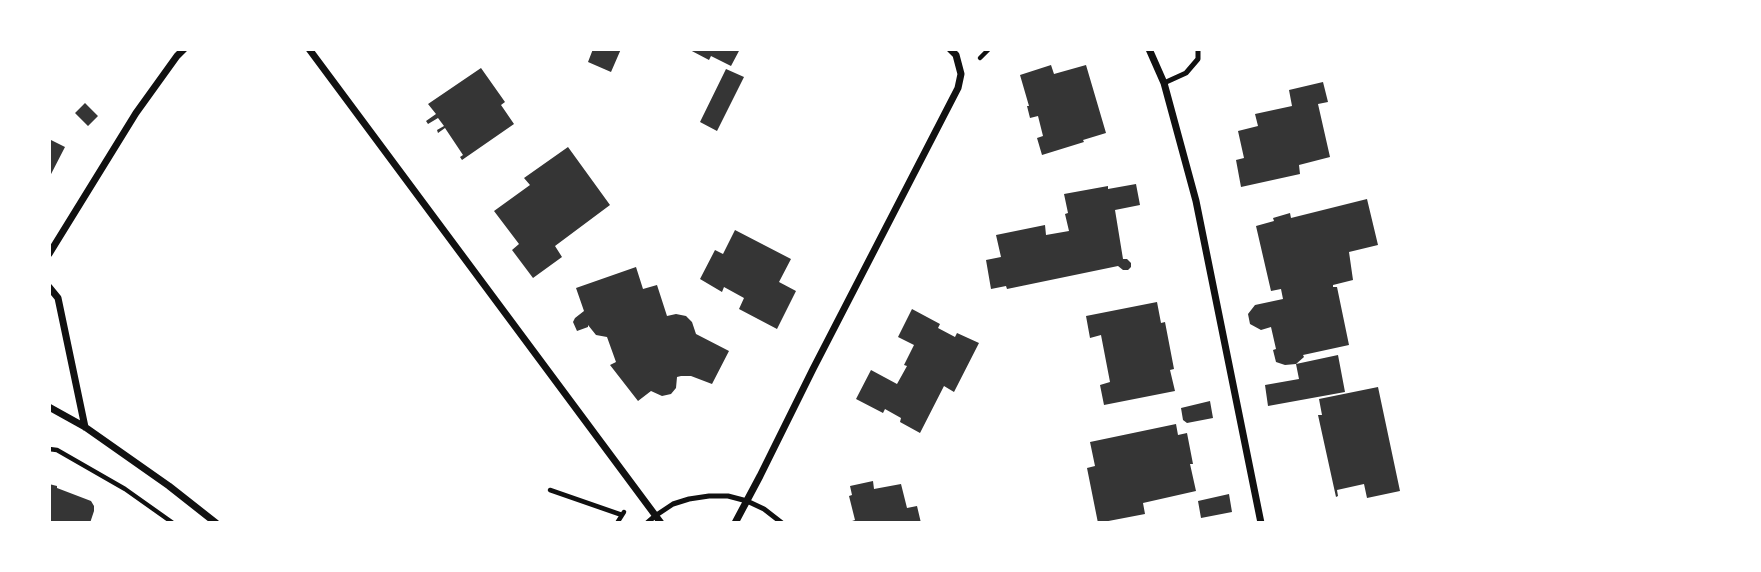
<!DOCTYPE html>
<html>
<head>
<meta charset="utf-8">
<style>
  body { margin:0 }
  #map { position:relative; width:1761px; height:572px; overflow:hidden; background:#fff; font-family:Commissioner,sans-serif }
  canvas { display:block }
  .frame { position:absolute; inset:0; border:51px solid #fff; pointer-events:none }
</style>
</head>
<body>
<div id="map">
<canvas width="1761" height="572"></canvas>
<div class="frame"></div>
</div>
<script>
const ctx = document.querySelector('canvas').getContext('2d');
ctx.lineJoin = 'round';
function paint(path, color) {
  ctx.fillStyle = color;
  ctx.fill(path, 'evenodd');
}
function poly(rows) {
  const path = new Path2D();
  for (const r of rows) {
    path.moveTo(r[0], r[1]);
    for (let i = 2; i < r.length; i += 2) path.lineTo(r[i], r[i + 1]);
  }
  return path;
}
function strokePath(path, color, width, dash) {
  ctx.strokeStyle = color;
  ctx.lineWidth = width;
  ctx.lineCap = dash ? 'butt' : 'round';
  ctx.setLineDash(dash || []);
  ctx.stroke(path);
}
const building = poly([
  [593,49,621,49,611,72,588,62],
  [688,49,740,49,731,66,711,56,709,60],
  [1051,65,1054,74,1086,65,1106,133,1083,140,1084,142,1042,155,1037,138,1043,136,1038,116,1030,118,1027,106,1029,106,1020,75],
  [481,68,505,102,501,105,514,124,462,160,460,157,463,155,445,128,438,133,437,130,444,126,438,118,428,124,426,121,436,114,428,104],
  [726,69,744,77,717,131,700,122],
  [1323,82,1328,102,1318,104,1330,157,1299,165,1300,174,1241,187,1236,160,1244,158,1238,131,1258,126,1255,114,1292,106,1289,90],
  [85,103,98,116,88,126,75,113],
  [49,139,65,147,49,178],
  [568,147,610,205,555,246,562,257,533,278,512,250,519,244,494,211,530,185,524,178],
  [1136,184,1140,205,1115,210,1123,259,1127,259,1131,263,1131,267,1128,270,1123,270,1118,266,1007,289,1006,286,991,289,986,260,1001,257,996,235,1045,225,1046,235,1069,231,1065,214,1068,213,1064,194,1108,186,1108,189],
  [1367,199,1378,245,1349,252,1353,280,1333,285,1333,287,1337,287,1349,345,1303,355,1304,357,1296,364,1285,365,1276,362,1273,350,1276,349,1271,327,1261,330,1250,324,1248,314,1255,305,1283,299,1281,289,1271,291,1256,226,1274,221,1273,218,1290,213,1291,218],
  [735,230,791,259,779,282,796,291,777,329,739,309,744,298,724,287,722,292,700,279,715,250,723,254],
  [636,267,643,289,657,285,667,316,676,314,686,316,692,322,696,334,729,351,712,384,691,376,681,376,677,377,676,388,671,394,662,396,651,391,638,401,610,365,616,362,607,337,596,335,588,325,588,327,577,331,573,322,575,318,584,311,576,288],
  [1157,302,1161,323,1165,322,1174,369,1170,370,1175,391,1104,405,1100,385,1110,382,1101,335,1090,338,1086,316],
  [912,309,940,324,938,328,955,337,957,333,979,343,954,392,944,386,920,433,900,422,901,418,885,409,883,413,856,399,871,370,897,384,907,366,904,365,914,345,898,337],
  [1338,355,1345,392,1268,406,1265,385,1299,379,1296,364],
  [1378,387,1400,491,1367,498,1364,484,1337,490,1338,496,1336,497,1318,415,1322,415,1319,399],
  [1210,401,1213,418,1187,423,1183,420,1181,408],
  [1176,424,1178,435,1187,433,1193,464,1190,464,1196,491,1143,503,1145,514,1098,523,1087,468,1095,466,1090,442],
  [873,481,874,489,901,484,907,508,917,506,921,523,846,523,855,520,849,496,852,495,850,486],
  [49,484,57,486,57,488,91,501,94,506,94,511,90,523,49,523],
  [1229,494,1232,512,1201,518,1198,501]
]);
const path = poly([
  [980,58,989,49],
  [49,449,57,450,125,489,173,523],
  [550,490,622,515],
  [617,523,624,512]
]);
const service = poly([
  [1164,83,1186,73,1198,59,1198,49],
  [647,523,655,516,673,504,689,499,709,496,728,496,747,501,764,509,782,523]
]);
const minor = poly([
  [309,49,661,523],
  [1149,49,1164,83,1196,201,1261,523],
  [49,254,136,113,177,56,184,49],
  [49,287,58,298,85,427],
  [49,407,85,427,169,486,216,523],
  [735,523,760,476,813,369,958,88,961,74,956,55,950,49]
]);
paint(building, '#353535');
strokePath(path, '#111', 4.5);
strokePath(service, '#111', 5);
strokePath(minor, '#111', 7);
</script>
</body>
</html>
